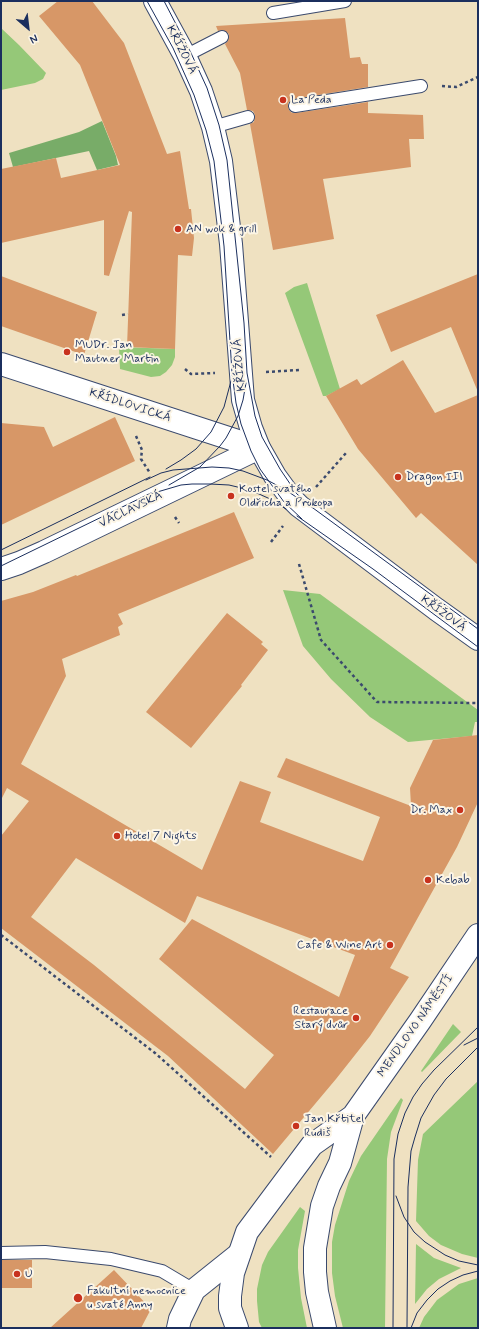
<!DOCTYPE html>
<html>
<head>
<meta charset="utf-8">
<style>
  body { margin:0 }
  #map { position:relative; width:479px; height:1329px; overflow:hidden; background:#efe1c1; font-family:Mynerve,sans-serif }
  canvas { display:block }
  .frame { position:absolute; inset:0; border:2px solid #1b2f5e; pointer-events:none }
  .north { position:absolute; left:8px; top:8px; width:40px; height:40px; -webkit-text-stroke:3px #fcf5e5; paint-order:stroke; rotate:152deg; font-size:11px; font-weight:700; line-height:16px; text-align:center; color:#1b2f5e }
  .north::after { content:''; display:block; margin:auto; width:14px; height:18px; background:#1b2f5e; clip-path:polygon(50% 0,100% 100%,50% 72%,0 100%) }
</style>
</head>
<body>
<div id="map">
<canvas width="479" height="1329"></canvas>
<div class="frame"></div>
<div class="north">N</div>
</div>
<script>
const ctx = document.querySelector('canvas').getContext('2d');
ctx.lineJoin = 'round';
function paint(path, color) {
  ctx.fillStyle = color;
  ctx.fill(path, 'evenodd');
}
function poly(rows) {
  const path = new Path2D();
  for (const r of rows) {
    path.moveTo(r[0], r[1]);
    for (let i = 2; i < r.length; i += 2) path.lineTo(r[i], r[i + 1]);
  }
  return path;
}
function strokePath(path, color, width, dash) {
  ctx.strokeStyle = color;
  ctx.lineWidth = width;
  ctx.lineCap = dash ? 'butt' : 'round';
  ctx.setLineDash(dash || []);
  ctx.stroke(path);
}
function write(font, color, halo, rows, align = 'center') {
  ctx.font = font + ' Mynerve,sans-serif';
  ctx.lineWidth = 4;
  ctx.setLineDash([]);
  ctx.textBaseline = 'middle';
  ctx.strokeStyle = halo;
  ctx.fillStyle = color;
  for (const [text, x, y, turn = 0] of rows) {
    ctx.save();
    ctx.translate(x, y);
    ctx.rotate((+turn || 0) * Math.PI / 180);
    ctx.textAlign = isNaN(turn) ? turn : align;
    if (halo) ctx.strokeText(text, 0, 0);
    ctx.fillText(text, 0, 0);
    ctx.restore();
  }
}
const green = poly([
  [1,28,19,45,46,73,43,79,35,83,1,90],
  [307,283,340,389,326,396,323,396,285,293,294,287],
  [119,347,175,349,175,357,172,365,166,372,160,376,151,377,120,369],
  [283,590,320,594,478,710,478,722,475,722,472,736,408,742,370,717,331,679,303,646],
  [453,1024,461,1032,422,1072,421,1071],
  [478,1081,478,1258,462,1254,441,1245,429,1236,416,1221,418,1160,423,1134],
  [401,1098,403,1100,391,1132,387,1159,385,1328,343,1328,335,1296,332,1273,332,1242,335,1225,349,1181,361,1156],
  [300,1207,305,1211,298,1250,298,1268,301,1298,307,1328,262,1328,259,1322,257,1301,257,1289,262,1265,268,1252],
  [416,1244,434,1258,461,1268,439,1279,427,1289,415,1304],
  [478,1278,478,1328,419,1328,424,1317,437,1300,459,1284]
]);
const forest = poly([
  [102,121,116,156,118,165,97,170,89,151,13,167,9,153,79,132]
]);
const building = poly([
  [58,1,92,1,124,43,167,154,180,151,189,209,191,209,194,238,192,256,178,255,175,349,127,347,132,212,129,211,109,276,104,275,104,220,1,243,1,169,56,158,61,178,120,165,80,65,39,16],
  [345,18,350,58,360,57,362,64,368,64,368,87,293,99,288,103,289,110,292,113,296,113,368,102,368,113,423,115,424,139,409,139,411,167,323,179,334,239,273,250,250,124,254,122,255,115,253,111,247,110,240,73,225,44,228,41,229,34,223,30,218,31,216,26],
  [478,274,478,392,451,327,391,352,376,315],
  [1,276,97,312,84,355,1,326],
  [403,360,435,413,478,395,478,565,421,513,416,518,358,449,326,396,357,379,361,385],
  [115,417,135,461,1,525,1,423,44,427,53,447],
  [234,512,254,558,118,614,123,624,118,627,120,635,62,659,66,676,21,764,202,870,240,781,271,792,260,822,363,861,380,817,277,777,286,758,411,806,410,788,433,740,478,735,478,802,457,847,390,968,409,977,370,1036,336,1079,273,1154,168,1056,1,928,1,836,29,801,7,788,1,800,1,601,33,592,76,575,77,576],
  [76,858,185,923,197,896,355,955,339,997,192,919,159,959,274,1055,245,1089,94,965,31,917],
  [227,613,263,642,261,644,268,650,241,685,242,686,191,748,146,712],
  [1,1260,32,1260,32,1288,1,1288],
  [114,1270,151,1309,141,1328,50,1328]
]);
const path = poly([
  [442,86,456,87,478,77],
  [122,315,128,314],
  [185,369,191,374,215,373],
  [266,372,299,370],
  [136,436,142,450,141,459,150,473],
  [316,487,346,453],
  [175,517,179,523],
  [271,542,283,526],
  [299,564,321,640,377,702,478,703],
  [1,935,155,1053,271,1157]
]);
const lane = poly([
  [273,13,345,1],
  [185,56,222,37],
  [295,106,421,86],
  [213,127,248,117],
  [1,1253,45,1252,111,1259,162,1271,194,1290]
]);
const street = poly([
  [1,364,259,448],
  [178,1328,180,1319,194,1290,239,1254]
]);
const secondary = poly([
  [155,1,185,56,201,91,213,127,221,161,231,244,243,400,251,428,259,448,275,476,291,498,299,506,436,609,478,639],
  [1,569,19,563,44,552,259,448],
  [237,1328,230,1308,230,1296,233,1273,247,1232,312,1145,353,1116,420,1021,478,935],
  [325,1328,317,1292,315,1272,315,1248,322,1206,329,1186,340,1163,353,1116]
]);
const tram = poly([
  [147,1,173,48,194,95,206,130,214,161,224,246,232,373,236,403,241,424,251,451,260,469,284,502,302,519],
  [164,1,191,53,207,88,219,125,227,160,244,323,247,373,255,416,262,437,280,469,297,494,313,508],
  [166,469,181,460,196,449,211,432,224,407,231,381],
  [146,480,161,473,173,470,212,467,229,468,243,471,267,480,284,489,313,508,478,629],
  [169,485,200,467,220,446,226,438,238,416,243,400,246,383],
  [147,495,181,485,192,484,210,484,229,485,250,490,268,498,286,509],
  [297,516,373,569,478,647],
  [1,550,150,477],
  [1,566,151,493],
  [464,1045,478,1038],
  [396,1196,404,1217,414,1232,425,1242,445,1255,459,1261,478,1265],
  [393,1328,394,1159,398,1134,405,1113,413,1097,422,1084,434,1070,478,1027],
  [407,1328,408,1187,411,1151,415,1137,421,1118,434,1095,446,1079,478,1047],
  [411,1328,417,1313,427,1300,438,1289,450,1281,463,1275,478,1271]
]);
const markers = [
  [283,100,4,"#c8321e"],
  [178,229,4,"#c8321e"],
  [67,352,4,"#c8321e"],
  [398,477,4,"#c8321e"],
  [231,496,4,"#c8321e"],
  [460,810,4,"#c8321e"],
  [117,836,4,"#c8321e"],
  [428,880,4,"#c8321e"],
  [390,945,4,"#c8321e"],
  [356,1018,4,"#c8321e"],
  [296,1126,4,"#c8321e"],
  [17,1274,4,"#c8321e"],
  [78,1298,5,"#c8321e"]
];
const streetNames = [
  ["KŘÍŽOVÁ",181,50,63],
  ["KŘÍŽOVÁ",240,365,-95],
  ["KŘÍDLOVICKÁ",130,406,18],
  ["VÁCLAVSKÁ",131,510,-26],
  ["KŘÍŽOVÁ",443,614,36],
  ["MENDLOVO NÁMĚSTÍ",416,1026,-55]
];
const poiNames = [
  ["La Peda",291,100],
  ["AN wok & grill",186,229],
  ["MUDr. Jan",75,345],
  ["Mautner Martin",75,359],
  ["Dragon III",406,477],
  ["Kostel svatého",239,489],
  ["Oldřicha a Prokopa",239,503],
  ["Dr. Max",452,810,"right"],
  ["Hotel 7 Nights",125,836],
  ["Kebab",436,880],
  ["Cafe & Wine Art",382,945,"right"],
  ["Restaurace",348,1011,"right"],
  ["Starý dvůr",348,1025,"right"],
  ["Jan Křtitel",304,1119],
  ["Rudiš",304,1133],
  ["U",25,1274],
  ["Fakultní nemocnice",87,1291],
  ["u svaté Anny",87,1305]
];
paint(green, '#95c878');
paint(forest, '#78ac68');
paint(building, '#d79767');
strokePath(lane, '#3b4a6d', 14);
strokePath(street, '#3b4a6d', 24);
strokePath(secondary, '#3b4a6d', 24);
strokePath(path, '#3b4a6d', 2.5, [3, 3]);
strokePath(lane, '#fff', 12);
strokePath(street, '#fff', 22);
strokePath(secondary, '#fff', 22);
strokePath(tram, '#1b2f5e', 1);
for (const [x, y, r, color] of markers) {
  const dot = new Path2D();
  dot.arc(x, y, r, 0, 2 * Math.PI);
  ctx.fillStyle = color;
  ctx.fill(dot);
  strokePath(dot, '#fcf5e5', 1.5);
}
write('12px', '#1b2f5e', '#fcf5e5', streetNames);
write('12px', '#1b2f5e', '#fcf5e5', poiNames, 'left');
</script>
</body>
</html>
